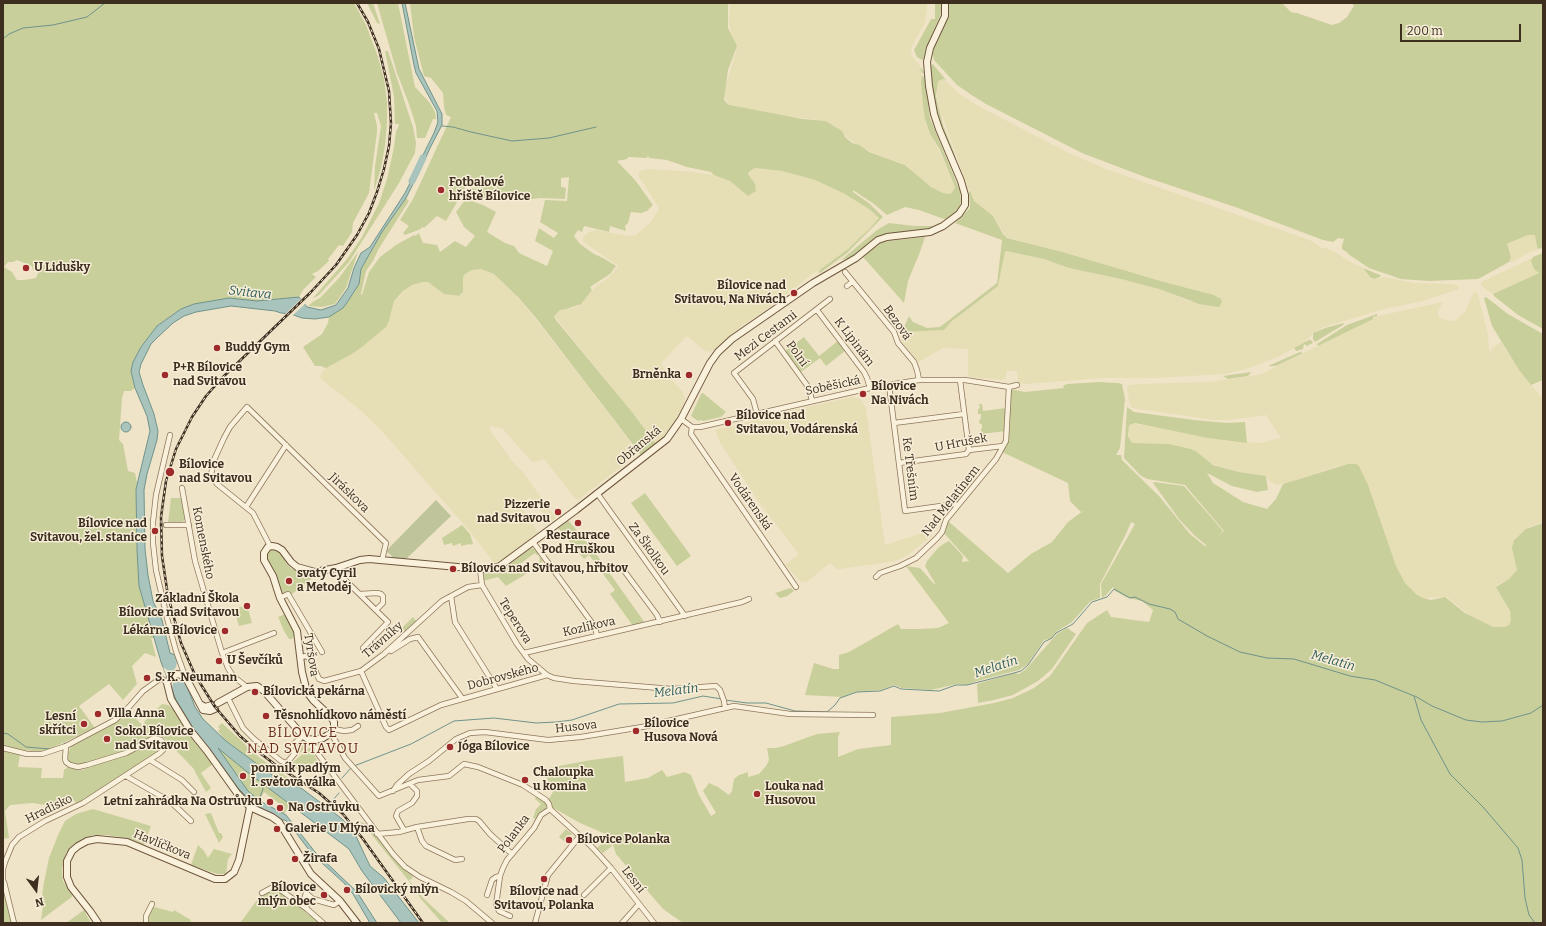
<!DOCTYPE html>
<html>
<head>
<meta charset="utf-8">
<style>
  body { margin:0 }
  #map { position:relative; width:1546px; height:926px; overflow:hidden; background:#f0e4c8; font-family:Bitter,serif }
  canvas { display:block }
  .frame { position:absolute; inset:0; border:4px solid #3d2e20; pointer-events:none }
  .north { position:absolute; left:16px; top:870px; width:40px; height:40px; -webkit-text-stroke:3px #f7eed8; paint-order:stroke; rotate:165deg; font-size:11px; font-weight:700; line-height:16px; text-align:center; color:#3d2e20 }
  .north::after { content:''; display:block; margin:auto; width:14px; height:18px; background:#3d2e20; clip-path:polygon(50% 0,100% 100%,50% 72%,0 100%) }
  .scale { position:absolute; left:1400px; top:24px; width:121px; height:18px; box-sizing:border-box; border:2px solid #3d2e20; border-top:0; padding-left:5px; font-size:12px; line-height:14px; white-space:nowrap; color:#3d2e20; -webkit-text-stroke:3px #f7eed8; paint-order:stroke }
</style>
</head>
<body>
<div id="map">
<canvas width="1546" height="926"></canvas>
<div class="frame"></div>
<div class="north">N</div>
<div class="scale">200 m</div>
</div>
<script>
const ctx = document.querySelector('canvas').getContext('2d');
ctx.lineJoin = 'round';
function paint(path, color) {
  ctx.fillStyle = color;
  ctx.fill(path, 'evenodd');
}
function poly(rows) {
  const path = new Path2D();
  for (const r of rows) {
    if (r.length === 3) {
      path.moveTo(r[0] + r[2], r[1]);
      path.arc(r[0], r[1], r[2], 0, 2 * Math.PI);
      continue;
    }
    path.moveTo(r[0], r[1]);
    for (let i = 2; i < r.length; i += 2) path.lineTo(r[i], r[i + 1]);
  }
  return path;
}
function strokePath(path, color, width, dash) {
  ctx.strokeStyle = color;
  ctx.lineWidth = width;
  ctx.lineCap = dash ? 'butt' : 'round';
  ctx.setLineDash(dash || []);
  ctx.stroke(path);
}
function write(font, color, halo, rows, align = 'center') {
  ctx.font = font + ' Bitter,serif';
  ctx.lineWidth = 3;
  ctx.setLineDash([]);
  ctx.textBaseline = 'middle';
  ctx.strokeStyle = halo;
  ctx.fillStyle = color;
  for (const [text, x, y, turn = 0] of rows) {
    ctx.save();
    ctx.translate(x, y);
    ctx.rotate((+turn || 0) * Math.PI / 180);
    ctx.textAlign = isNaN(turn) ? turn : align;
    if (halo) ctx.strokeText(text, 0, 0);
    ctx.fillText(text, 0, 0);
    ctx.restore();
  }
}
const farmland = poly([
  [730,3,927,3,927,9,925,23,912,46,911,55,920,66,922,73,921,82,925,119,928,130,941,155,953,182,955,187,953,191,950,194,945,194,938,191,926,183,906,165,863,149,851,141,835,126,826,121,780,115,730,106,725,98,726,85,737,48,731,33,729,22],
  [943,79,961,95,982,108,1069,153,1106,169,1298,236,1314,242,1321,248,1326,248,1335,252,1347,260,1362,267,1368,275,1375,279,1385,277,1414,283,1453,284,1458,286,1459,289,1423,301,1384,309,1324,327,1313,333,1305,342,1278,357,1243,370,1224,374,1157,378,1103,378,1026,384,1018,383,1017,371,1007,371,1005,380,970,377,968,375,968,349,943,348,918,362,903,343,901,340,901,334,905,332,944,330,946,327,970,307,998,286,1005,252,1006,251,1044,259,1069,268,1121,279,1159,289,1188,301,1219,307,1219,297,1214,295,1164,282,1006,237,993,216,977,204,972,199,940,110,937,96,937,84,939,80],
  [755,168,782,171,815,180,843,193,869,209,879,218,870,228,848,249,821,269,812,274,780,300,739,328,714,350,710,352,705,351,688,337,686,337,661,363,668,376,682,391,685,398,683,406,671,427,656,444,632,412,555,317,555,315,560,310,577,307,595,287,608,278,618,267,617,265,586,244,583,241,583,237,587,233,596,230,629,236,636,235,650,223,658,211,659,208,639,177,639,172,643,170,647,169,693,172,719,176,730,181,748,196,754,193,756,190,749,174,751,170],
  [1528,235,1535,235,1537,247,1539,249,1530,252,1514,261,1509,262,1511,257,1507,244],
  [1543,253,1543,271,1493,294,1485,289,1481,285,1481,282],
  [481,269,494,274,519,298,596,397,632,445,637,454,578,500,574,497,544,459,536,462,532,462,503,429,491,426,490,430,512,461,522,471,556,518,550,522,530,497,520,505,538,532,503,559,494,563,473,535,381,430,360,410,320,378,321,374,326,368,352,354,383,329,389,321,394,301,407,288,418,283,428,282,444,294,459,296,462,294,463,277,465,274,472,270],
  [1474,292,1476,292,1478,295,1488,335,1489,349,1491,354,1492,348,1501,342,1519,370,1543,399,1543,522,1529,527,1515,538,1513,542,1517,570,1509,579,1497,585,1514,621,1509,625,1497,629,1474,619,1447,597,1423,598,1416,596,1408,588,1396,566,1383,533,1367,483,1360,469,1355,464,1342,465,1295,480,1291,482,1277,485,1271,482,1266,476,1239,472,1213,464,1191,449,1169,444,1135,443,1132,443,1129,439,1128,427,1129,425,1132,423,1228,441,1260,443,1281,438,1266,415,1228,420,1214,420,1132,408,1129,402,1127,387,1129,385,1138,384,1210,382,1259,375,1378,316,1443,302,1438,311,1438,315,1442,319,1451,321,1456,320,1465,312],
  [852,397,861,399,866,409,885,545,922,533,928,532,932,536,908,555,895,561,840,569,837,569,830,563,808,581,801,582,785,565,799,554,760,504,721,444,715,430,738,425,776,414]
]);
const green = poly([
  [3,3,354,3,366,25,378,57,384,79,387,102,387,123,385,146,381,168,374,191,375,166,381,126,377,113,374,113,377,126,377,132,369,193,353,223,352,232,343,246,339,245,328,259,329,261,318,271,312,274,316,277,303,290,299,297,257,301,229,298,194,304,181,309,157,326,141,347,133,362,131,372,135,388,131,391,124,391,122,398,119,440,123,444,128,471,135,473,137,483,136,489,136,537,139,586,154,638,151,638,156,657,145,653,132,666,137,684,123,700,109,684,79,706,95,728,45,751,32,751,3,747],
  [17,260,32,266,33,270,36,270,38,273,36,278,24,280,17,280,12,272,4,267,8,262,13,262],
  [367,3,373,3,380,24,377,23],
  [377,3,398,3,415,87,430,103,435,112,436,119,433,119,425,138,417,138,416,126,409,104,397,73],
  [410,3,728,3,728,28,737,46,728,70,724,100,729,105,803,119,826,121,842,131,845,137,852,143,859,145,869,152,905,165,931,187,943,193,950,194,953,191,955,187,940,150,930,134,925,119,923,105,921,82,922,76,924,77,924,73,922,73,920,67,925,73,926,77,924,77,925,81,930,118,960,191,961,201,959,208,947,220,919,210,905,207,887,215,874,204,853,190,853,192,870,204,883,217,847,253,820,273,818,272,821,269,848,249,870,228,879,218,869,209,843,193,815,180,782,171,755,168,750,171,748,174,755,184,756,191,748,196,730,181,714,175,711,172,687,167,667,160,649,158,648,155,647,158,628,157,627,159,617,161,635,180,653,205,647,211,641,213,631,212,628,223,625,226,626,231,610,226,609,232,584,226,582,232,578,230,574,236,580,244,594,254,603,258,616,266,610,274,590,287,592,290,581,304,566,309,560,310,554,316,556,320,632,412,656,444,641,455,536,318,519,298,494,274,481,269,472,270,465,274,463,277,463,292,459,296,444,294,428,282,423,282,412,285,403,291,394,301,389,321,386,327,363,346,352,354,326,368,323,367,321,366,315,366,303,347,322,334,328,323,329,317,343,308,359,284,361,269,382,232,406,198,409,201,378,250,373,261,366,271,361,294,362,295,369,272,380,257,396,245,414,235,415,236,419,233,423,243,437,245,440,252,455,241,466,247,475,236,464,227,456,212,466,199,483,205,496,212,487,232,505,243,514,246,519,253,547,266,553,251,535,241,539,228,554,238,558,233,540,222,545,200,567,201,569,177,561,178,561,187,566,188,565,199,540,198,517,201,510,200,493,194,478,201,465,197,470,187,476,189,471,178,446,221,437,216,424,228,422,227,421,229,405,235,403,233,409,226,400,220,413,199,451,117,446,115,444,107,443,93,431,78,424,76,414,37],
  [935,3,942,3,942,11,928,44,925,59,922,60,917,57,914,50,931,19,935,19],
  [947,3,1282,3,1291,12,1297,13,1332,25,1339,23,1347,17,1354,6,1352,3,1543,3,1543,248,1539,249,1537,247,1535,235,1528,235,1509,243,1507,244,1511,257,1509,262,1478,279,1429,281,1401,279,1369,268,1348,254,1348,253,1342,249,1342,246,1344,239,1338,238,1333,242,1323,240,1238,208,1145,177,1082,153,986,104,970,94,957,85,934,60,932,52,947,18],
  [385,51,388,51,413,127,416,143,415,153,399,183,349,262,318,296,313,298,347,259,362,237,379,203,387,179,394,147,396,131,398,128,399,124,395,124,394,97],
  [933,64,946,80,943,79,938,81,936,96,943,125,955,155,957,166,938,120,934,104,930,66],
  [970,191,974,201,993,216,1003,234,1007,238,1062,252,1164,282,1214,295,1221,299,1222,302,1219,307,1199,304,1159,289,1121,279,1069,268,1044,259,1006,251,1005,252,998,286,951,322,944,330,905,332,901,334,909,316,913,322,927,328,940,327,997,283,1002,240,955,223,970,208,969,192],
  [889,223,915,226,936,226,926,230,889,234,878,237,853,257,841,260,877,230],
  [925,237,920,252,908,281,904,303,863,257,881,242],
  [358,252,346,288,335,304,322,307,308,306,314,301,320,298,339,278],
  [1543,253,1543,329,1518,315,1494,296,1493,294,1539,273,1534,269,1531,261,1533,257],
  [1363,268,1380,275,1381,276,1375,279,1370,277],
  [1486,297,1508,314,1543,334,1543,380,1531,385,1519,370,1492,326,1484,298],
  [1377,314,1377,316,1373,317,1373,319,1318,346,1317,344,1347,325],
  [1344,323,1343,325,1315,342,1313,339,1313,333,1325,328],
  [804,337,819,356,838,341,845,351,826,366,820,358,801,372,785,351],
  [1309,340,1311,340,1313,343,1307,346,1304,344,1303,349,1296,351,1294,348],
  [1300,352,1303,353,1276,366,1268,366],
  [1251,372,1248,376,1228,379,1223,376],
  [1099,382,1118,383,1122,384,1125,399,1120,448,1116,455,1121,455,1122,460,1159,496,1190,534,1206,547,1206,545,1194,535,1179,519,1153,483,1154,482,1184,486,1223,531,1218,536,1224,531,1185,485,1147,479,1140,475,1124,458,1127,407,1134,412,1194,420,1227,423,1245,422,1247,443,1208,438,1135,423,1129,425,1128,436,1132,443,1169,444,1191,449,1197,452,1213,465,1239,472,1266,476,1268,490,1257,492,1232,486,1207,473,1213,483,1243,502,1267,509,1276,499,1283,484,1348,464,1356,464,1359,466,1368,485,1396,566,1405,583,1417,595,1423,598,1431,600,1445,597,1465,613,1493,627,1504,627,1509,625,1511,621,1510,611,1496,587,1509,579,1517,570,1512,548,1514,540,1526,529,1543,523,1543,923,683,923,663,909,616,854,610,836,580,823,550,806,549,799,553,792,543,769,591,760,623,756,625,782,648,778,662,770,667,777,685,772,691,775,699,795,711,816,716,813,703,791,709,783,718,787,729,795,732,791,734,779,739,775,748,772,748,777,759,774,766,766,769,760,767,748,776,748,784,746,817,734,840,732,838,737,838,757,858,749,891,745,891,717,940,713,994,703,1013,698,1034,688,1050,676,1087,623,1107,610,1111,617,1149,622,1153,610,1142,601,1128,598,1115,591,1113,587,1105,596,1102,598,1101,584,1135,524,1131,522,1126,534,1100,584,1100,598,1091,601,1087,605,1072,622,1056,632,1052,638,1044,640,1028,664,1019,670,977,681,967,685,957,684,931,690,902,688,894,685,881,690,856,692,842,697,805,695,814,663,833,669,839,669,839,655,849,652,898,624,901,629,919,629,938,628,949,623,906,566,920,568,935,585,935,583,925,566,927,561,939,547,945,543,949,541,963,556,962,562,969,561,943,532,948,521,1008,573,1031,554,1052,542,1068,522,1083,511,1081,512,1070,501,1068,483,1002,452,1008,441,1010,389,1025,392,1064,388,1063,386,1067,384],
  [703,393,726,412,721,417,703,421,701,420,698,421,691,416,701,394],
  [979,404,982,404,983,411,1006,408,1006,431,981,434,981,429,982,428,982,424,980,424,979,422,980,419,981,418,981,414,978,414,978,409,980,408],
  [645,493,691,556,677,566,631,503],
  [171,498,181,498,185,518,184,521,180,523,168,523],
  [568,520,594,551,645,623,633,626,610,594,615,590,589,555,584,559,558,528],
  [462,525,470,534,473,544,470,545,470,544,461,546,461,543,453,546,452,543,444,545,442,538],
  [271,548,275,548,282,554,286,563,292,569,304,574,315,576,291,595,283,595,273,568,267,560,267,551],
  [531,548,536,549,539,554,537,555,535,553,520,564,526,571,540,561,539,558,540,557,543,561,523,576,506,586,498,577,483,581,484,573,496,571,504,568],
  [791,588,794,591,787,596,780,598,775,593],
  [247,605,252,623,239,626,234,609],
  [285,614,293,630,294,636,292,639,289,639,284,631,278,617],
  [413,617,417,622,406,633,402,628],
  [1067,628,1076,634,1052,669,1038,681,1013,695,994,700,978,703,977,684,1014,673,1019,674,1026,669,1057,634],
  [162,704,168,705,172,708,189,735,213,764,201,773,211,788,206,792,193,768,164,738,156,736,126,752,82,765,72,764,68,760,67,756,71,746,113,724,129,711,143,726,145,724,144,722],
  [222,723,260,758,300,786,299,788,290,785,276,778,226,741,218,731,220,729,218,727],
  [154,740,160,741,163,745,160,750,77,805,74,800,57,807,33,803,10,805,5,811,9,838,3,839,3,751,20,755,18,767,42,768,41,778,63,778,64,770,68,767,83,770],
  [301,740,308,745,299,754,296,752,293,748],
  [217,747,246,771,290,804,284,814,281,813,283,809,281,805,264,792,259,801,248,791],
  [310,747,317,760,302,772,290,765],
  [537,795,545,802,548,806,537,819,533,818,536,809,541,804,535,799],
  [93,809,151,826,144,845,130,839,107,835,93,835,75,844,66,853,62,869,63,881,73,896,41,920,43,907,42,895,44,882,49,858,58,835,65,821,76,814],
  [211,813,219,833,221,833,223,837,219,843,205,814],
  [358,821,368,825,398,862,411,873,413,876,412,879,409,880,423,898,450,923,442,923,421,899,408,880,367,829],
  [566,829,572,834,565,842,559,837],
  [609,837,612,846,603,853,597,848],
  [198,845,204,851,208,858,214,849,232,854,228,859,226,874,217,874,191,865],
  [3,888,5,888,13,923,3,923],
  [272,888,279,890,309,915,311,913,321,923,240,923,260,896],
  [151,906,173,912,174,910,191,920,190,923,146,923],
  [84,910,91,923,66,923]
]);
const cemetery = poly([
  [436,500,451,516,406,559,394,558,386,551]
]);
const water = poly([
  [402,3,405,3,419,69,442,114,442,125,431,146,420,170,406,198,382,232,361,269,359,284,348,301,343,308,329,317,315,319,302,318,291,314,281,313,275,311,231,306,196,312,184,316,173,323,158,337,151,344,141,364,139,372,143,385,154,414,158,431,157,440,147,474,144,490,145,549,148,575,153,601,162,620,170,653,175,655,195,707,203,719,226,741,257,764,276,778,290,785,301,788,341,818,354,832,370,866,384,878,419,923,401,923,362,871,349,849,246,771,218,748,248,791,260,801,286,815,315,852,357,892,377,923,370,923,353,894,344,883,312,854,291,826,285,820,281,820,251,802,238,788,210,749,195,731,176,700,161,662,139,586,137,550,136,489,150,431,147,416,135,388,131,371,133,362,141,347,157,326,181,309,194,304,229,298,257,301,299,297,307,307,321,310,336,305,348,288,354,268,361,253,370,247,405,193,418,167,422,157,434,133,438,122,437,111,416,73,414,65,402,3],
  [126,427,5]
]);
const pier = poly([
  [302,298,306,303,292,316,283,316],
  [177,662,185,683,181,680,176,680,173,683,172,689,163,667,168,671,173,671,176,667]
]);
const stream = poly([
  [3,39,9,34,23,28,53,25,87,17,105,3],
  [442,126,453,127,471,132,512,141,549,138,596,127],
  [1415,696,1432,706,1466,720,1482,722,1502,721,1531,713,1543,705],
  [725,700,747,703,766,703,795,711,827,712,835,705,840,698,857,692,880,691,894,686,901,689,939,691,956,685,967,685,1014,673,1021,671,1028,665,1044,642,1052,638,1056,633,1073,624,1092,602,1107,597,1114,589,1130,598,1135,597,1149,604,1170,609,1175,612,1178,619,1207,636,1240,652,1267,658,1294,659,1350,676,1375,680,1414,696,1421,720,1450,774,1483,807,1518,848,1522,860,1525,898,1529,915,1535,923],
  [3,733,8,734,26,747,50,749],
  [61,746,65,743],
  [354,766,411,744,454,721,494,718,536,723,556,722,572,720,619,704,673,703,703,696,722,699],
  [342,778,351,768],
  [259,800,263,789,263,782],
  [326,808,339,793]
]);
const river = poly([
  [412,181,423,158]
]);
const streetTunnel = poly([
  [159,525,166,525]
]);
const street = poly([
  [845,272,894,332,898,343,914,362,917,370,919,380],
  [847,286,852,282],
  [817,310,864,372,867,378,870,388],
  [775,341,809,388,812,401],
  [960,380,969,450],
  [889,385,905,511,955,504],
  [757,414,753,399,734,373,830,299],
  [681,419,692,427,700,427,870,388,919,380,965,380,1009,387,1017,385],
  [894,423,964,414],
  [692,427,691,434,796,587],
  [170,435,156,495,153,522,153,543,156,570,167,618,176,651,185,676],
  [899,463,966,454,969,450,1003,446],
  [182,488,195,561,222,653,228,668,233,676,247,687],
  [597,493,685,616],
  [246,507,286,445],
  [166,525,189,525],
  [533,542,595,627,597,636],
  [270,546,253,513,217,484,211,475,214,460,224,438,230,427,247,407,386,543,382,560],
  [336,568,340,575,388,622,363,648],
  [480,569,482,585,517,644,528,659,547,675,554,678,574,681,672,689,716,686,720,690,724,701,725,708],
  [625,572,657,615,660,622],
  [876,577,880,573,900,566,916,558,937,538,942,532,946,520,996,459,1006,441,1009,387],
  [360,594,377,593,381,594,383,596,383,603,376,610],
  [451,596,455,622,497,689],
  [280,598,288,594,322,652],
  [391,651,410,639,418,637,462,698],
  [222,653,274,633],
  [524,653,742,602,749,599],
  [301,657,306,656,310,659,319,679,324,681,361,671,384,654,442,601,468,587,482,585],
  [361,671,386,727,389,730,441,705,547,675],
  [228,698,243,728,254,739,281,761,286,763],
  [334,729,344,731,352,730,358,726],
  [331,733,345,758,379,796,418,780,449,776,464,764,478,767,523,785,546,800,549,804,550,809],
  [314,740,318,754,393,854,405,867,420,877,451,892,466,901,492,923],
  [3,748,27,754,42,754,66,746,115,720,129,707,143,691,161,678,167,683],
  [150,760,182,780,194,792],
  [286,764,295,753,289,748,303,736],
  [126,776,171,802,191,821],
  [393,791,397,785,409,774,429,761,456,739,470,733,485,732,548,740,581,737,642,727,734,706,790,714,873,715],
  [550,809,592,847,611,868,654,923],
  [417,827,468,819,476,819,479,821,490,834,512,854],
  [404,830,396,816,398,811,412,803,417,796,417,791,410,784],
  [377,834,399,832,417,827,422,841,426,846,455,860,462,859],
  [4,882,14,923],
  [3,886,3,869,5,862,12,845,19,837,45,821,83,803,160,753,163,750,165,745,161,740,154,738,126,753,87,765,78,767,70,765,66,762,65,759,66,746],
  [262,893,275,886,307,909],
  [487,895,492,880,496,877,500,876],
  [584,895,611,868],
  [510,916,499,911,496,905,500,876,503,868,507,860,534,828,541,815,550,809],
  [146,923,146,916,152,904],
  [323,923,307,909,304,900,306,893,313,899,334,905,340,901],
  [535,923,548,875,579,837],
  [622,923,639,904]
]);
const secondary = poly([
  [218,703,247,687,257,686,264,691,303,736,308,739,314,740,323,738,331,733,334,729,334,722,331,717,313,700,307,692,302,672,297,631,280,598,273,576,264,560,264,553,268,547,272,546,277,547,282,550,291,562,297,567,315,572,336,568,360,560,369,559,480,569,490,569,500,566,576,510,667,439,681,419,710,363,718,352,732,339,813,283,856,258,878,240,887,237,930,232,943,226,959,214,965,205,965,195,961,181,939,129,934,114,929,86,927,62,930,48,945,16,945,3],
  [200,704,205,707,212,705],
  [215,709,210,711,203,710,185,676,177,674,170,678,167,683,171,699,190,730,207,751,237,793,250,807,272,817,279,822,311,874,340,901,357,923],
  [98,923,90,911,71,887,67,877,67,861,72,851,78,846,87,841,97,839,127,842,215,879,225,879,234,872,239,860,250,807]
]);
const rail = poly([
  [357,3,368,22,379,49,389,91,391,123,389,146,384,169,377,192,369,213,357,235,336,265,310,293,222,378,206,396,192,417,176,449,166,481,161,517,162,556,168,596,181,643,195,675,215,707,240,736,256,750,277,766,319,793,343,814,363,839,423,923]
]);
const markers = [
  [441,190,4,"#9e2a2b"],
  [26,268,4,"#9e2a2b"],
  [794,293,4,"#9e2a2b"],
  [217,348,4,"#9e2a2b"],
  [165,375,4,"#9e2a2b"],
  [689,375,4,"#9e2a2b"],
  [863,394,4,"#9e2a2b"],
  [728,423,4,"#9e2a2b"],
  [170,472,5,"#9e2a2b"],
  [558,512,4,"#9e2a2b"],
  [578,523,4,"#9e2a2b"],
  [155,531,4,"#9e2a2b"],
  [453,569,4,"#9e2a2b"],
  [289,581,4,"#9e2a2b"],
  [247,606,4,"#9e2a2b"],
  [225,631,4,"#9e2a2b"],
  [219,661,4,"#9e2a2b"],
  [147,678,4,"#9e2a2b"],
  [255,692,4,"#9e2a2b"],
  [98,714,4,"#9e2a2b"],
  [266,716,4,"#9e2a2b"],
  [84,724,4,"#9e2a2b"],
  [636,731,4,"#9e2a2b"],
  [107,739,4,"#9e2a2b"],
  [450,747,4,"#9e2a2b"],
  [243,776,4,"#9e2a2b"],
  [525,780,4,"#9e2a2b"],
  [757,794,4,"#9e2a2b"],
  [270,802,4,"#9e2a2b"],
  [280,808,4,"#9e2a2b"],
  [277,829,4,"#9e2a2b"],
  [569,840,4,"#9e2a2b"],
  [295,859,4,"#9e2a2b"],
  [544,879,4,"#9e2a2b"],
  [347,890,4,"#9e2a2b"],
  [324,895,4,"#9e2a2b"]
];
const poiNames = [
  ["Fotbalové",449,183],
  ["hřiště Bílovice",449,197],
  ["U Lidušky",34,268],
  ["Bílovice nad",786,286,"right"],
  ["Svitavou, Na Nivách",786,300,"right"],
  ["Buddy Gym",225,348],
  ["P+R Bílovice",173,368],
  ["nad Svitavou",173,382],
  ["Brněnka",681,375,"right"],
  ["Bílovice",871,387],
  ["Na Nivách",871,401],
  ["Bílovice nad",736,416],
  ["Svitavou, Vodárenská",736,430],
  ["Bílovice",179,465],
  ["nad Svitavou",179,479],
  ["Pizzerie",550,505,"right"],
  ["nad Svitavou",550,519,"right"],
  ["Bílovice nad",147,524,"right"],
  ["Svitavou, žel. stanice",147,538,"right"],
  ["Restaurace",578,536,"center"],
  ["Pod Hruškou",578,550,"center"],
  ["Bílovice nad Svitavou, hřbitov",461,569],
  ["svatý Cyril",297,574],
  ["a Metoděj",297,588],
  ["Základní Škola",239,599,"right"],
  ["Bílovice nad Svitavou",239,613,"right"],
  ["Lékárna Bílovice",217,631,"right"],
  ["U Ševčíků",227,661],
  ["S. K. Neumann",155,678],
  ["Bílovická pekárna",263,692],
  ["Villa Anna",106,714],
  ["Těsnohlídkovo náměstí",274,716],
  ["Lesní",76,717,"right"],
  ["skřítci",76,731,"right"],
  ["Bílovice",644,724],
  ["Husova Nová",644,738],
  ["Sokol Bílovice",115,732],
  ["nad Svitavou",115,746],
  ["Jóga Bílovice",458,747],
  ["pomník padlým",251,769],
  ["I. světová válka",251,783],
  ["Chaloupka",533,773],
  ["u komina",533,787],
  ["Louka nad",765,787],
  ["Husovou",765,801],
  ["Letní zahrádka Na Ostrůvku",262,802,"right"],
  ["Na Ostrůvku",288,808],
  ["Galerie U Mlýna",285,829],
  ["Bílovice Polanka",577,840],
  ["Žirafa",303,859],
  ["Bílovice",316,888,"right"],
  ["mlýn obec",316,902,"right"],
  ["Bílovický mlýn",355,890],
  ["Bílovice nad",544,892,"center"],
  ["Svitavou, Polanka",544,906,"center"]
];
const streetNames = [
  ["Bezová",897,323,55],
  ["Mezi Cestami",766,336,-37],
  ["K Lipinám",854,342,53],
  ["Polní",797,354,54],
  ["Soběšická",833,386,-12],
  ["U Hrušek",961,443,-11],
  ["Obřanská",639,446,-40],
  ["Ke Třešním",910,469,83],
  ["Jiráskova",349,493,44],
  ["Nad Melatínem",951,501,-52],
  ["Vodárenská",750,502,55],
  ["Komenského",203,543,79],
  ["Za Školkou",649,549,54],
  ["Teperova",515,621,58],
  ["Kozlíkova",589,627,-13],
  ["Trávníky",383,640,-41],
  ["Tyršova",311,655,81],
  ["Dobrovského",503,677,-15],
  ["Husova",576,727,-6],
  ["Hradisko",49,809,-26],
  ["Polanka",514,834,-53],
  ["Havlíčkova",162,845,22],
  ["Lesní",633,880,52]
];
const waterNames = [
  ["Svitava",250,293,6],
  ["Melatín",1333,661,16],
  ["Melatín",996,667,-18],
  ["Melatín",676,691,-7]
];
const quarterNames = [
  ["BÍLOVICE",303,733],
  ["NAD SVITAVOU",303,749]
];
paint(farmland, '#e6deb5');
paint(green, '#c9cf9b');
paint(cemetery, '#bfc49a');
paint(water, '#a9c4bc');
strokePath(water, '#6f938a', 1);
paint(pier, '#f0e4c8');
strokePath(stream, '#6f938a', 1);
strokePath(river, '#a9c4bc', 7);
strokePath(streetTunnel, '#ccc0a6', 4.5, [4.5, 2]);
strokePath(street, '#8d765c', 6);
strokePath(secondary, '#6f573f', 8);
strokePath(street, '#faf1dc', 4.5);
strokePath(secondary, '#faf1dc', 6);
strokePath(rail, '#3d2e20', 2.5);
strokePath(rail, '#f7eed8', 1, [3]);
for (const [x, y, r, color] of markers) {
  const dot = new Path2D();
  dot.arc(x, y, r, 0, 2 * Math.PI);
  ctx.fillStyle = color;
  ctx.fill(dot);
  strokePath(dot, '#f7eed8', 1.5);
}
write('bold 12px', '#3d2e20', '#f7eed8', poiNames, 'left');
write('12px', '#3d2e20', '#f7eed8', streetNames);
write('italic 13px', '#2f5d5a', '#f7eed8', waterNames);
ctx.letterSpacing = '1px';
write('14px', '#6b2e1e', '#f7eed8', quarterNames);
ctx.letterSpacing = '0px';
</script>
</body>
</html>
